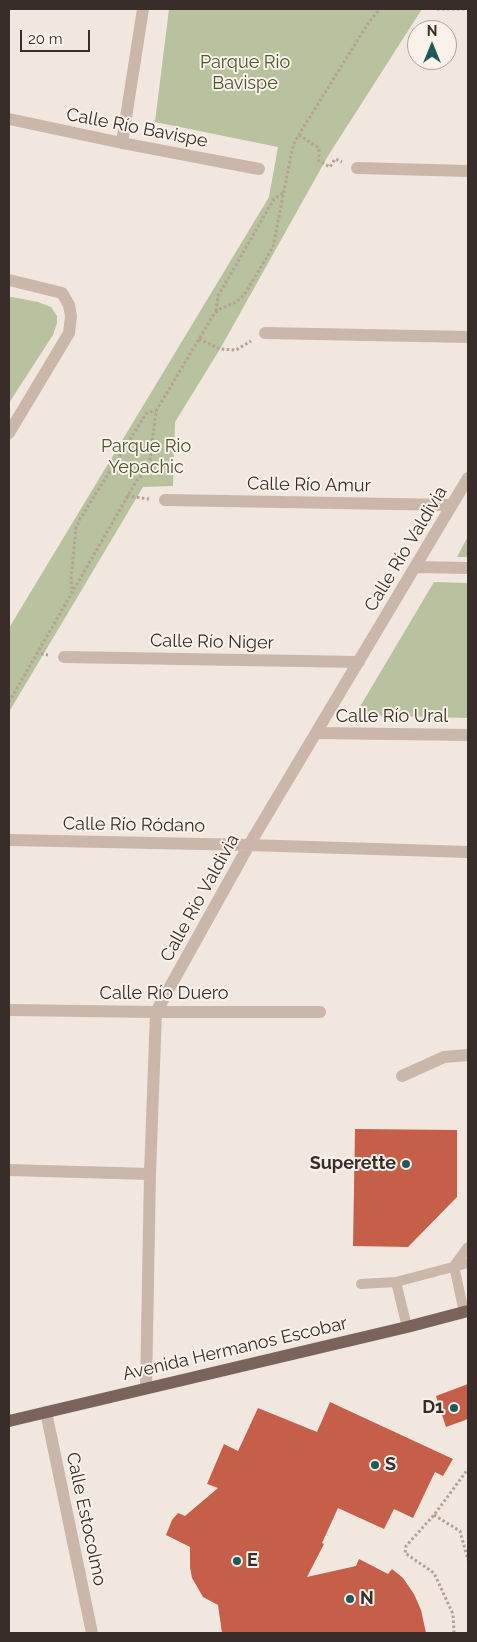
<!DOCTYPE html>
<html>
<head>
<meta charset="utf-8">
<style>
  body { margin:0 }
  #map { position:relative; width:477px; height:1642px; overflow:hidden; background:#f2e7de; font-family:Raleway,sans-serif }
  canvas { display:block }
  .frame { position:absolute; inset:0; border:10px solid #382d29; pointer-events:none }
  .north { position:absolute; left:407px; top:20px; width:50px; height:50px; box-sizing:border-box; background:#faf2ea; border:1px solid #aca39d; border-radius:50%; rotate:0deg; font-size:14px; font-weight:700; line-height:20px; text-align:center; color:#382d29 }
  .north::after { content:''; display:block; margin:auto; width:18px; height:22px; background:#1f5959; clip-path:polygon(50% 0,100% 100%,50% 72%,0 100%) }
  .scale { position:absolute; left:20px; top:30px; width:70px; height:22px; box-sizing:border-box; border:2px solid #382d29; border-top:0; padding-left:6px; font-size:15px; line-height:18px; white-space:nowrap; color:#382d29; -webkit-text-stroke:4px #faf2ea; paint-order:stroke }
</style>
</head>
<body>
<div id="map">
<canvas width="477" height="1642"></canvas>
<div class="frame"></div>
<div class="north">N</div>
<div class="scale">20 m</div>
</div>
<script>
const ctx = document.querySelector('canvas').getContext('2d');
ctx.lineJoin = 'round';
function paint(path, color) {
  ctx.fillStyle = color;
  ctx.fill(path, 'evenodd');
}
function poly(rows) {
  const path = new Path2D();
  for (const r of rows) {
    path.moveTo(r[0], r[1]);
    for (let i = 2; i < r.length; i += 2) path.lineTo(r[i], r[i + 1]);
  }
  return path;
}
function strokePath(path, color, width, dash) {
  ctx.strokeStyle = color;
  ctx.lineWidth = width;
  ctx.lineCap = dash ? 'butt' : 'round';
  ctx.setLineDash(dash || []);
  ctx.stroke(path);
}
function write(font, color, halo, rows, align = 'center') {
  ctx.font = font + ' Raleway,sans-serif';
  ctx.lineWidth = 4;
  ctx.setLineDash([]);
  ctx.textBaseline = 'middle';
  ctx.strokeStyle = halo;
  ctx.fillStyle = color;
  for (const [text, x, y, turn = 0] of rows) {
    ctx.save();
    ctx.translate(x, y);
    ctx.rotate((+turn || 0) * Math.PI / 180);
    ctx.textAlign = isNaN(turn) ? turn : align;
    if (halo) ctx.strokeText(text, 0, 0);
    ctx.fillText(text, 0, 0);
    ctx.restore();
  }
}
const green = poly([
  [169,9,422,9,328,156,220,349,175,422,173,486,143,487,9,712,9,758,9,628,269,197,278,147,155,122],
  [12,297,38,302,51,307,57,316,57,323,53,335,9,403,9,298],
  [468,536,468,557,457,557],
  [434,582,468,583,468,718,355,715]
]);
const building = poly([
  [355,1129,457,1130,457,1197,408,1247,353,1246],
  [468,1384,468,1419,446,1427,436,1396],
  [330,1402,453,1459,443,1476,435,1472,413,1518,394,1509,384,1529,338,1508,322,1543,324,1544,307,1577,356,1566,359,1559,388,1574,392,1569,403,1578,414,1594,421,1610,426,1633,222,1633,218,1605,203,1597,192,1578,190,1567,190,1547,166,1535,172,1520,178,1513,185,1516,218,1488,207,1484,224,1444,238,1451,258,1408,317,1432]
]);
const path = poly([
  [437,9,468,9],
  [299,135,319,148,319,161,330,167,335,159,342,162],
  [216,311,218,296,274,199,283,193],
  [199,339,220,349,236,350,251,341],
  [127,496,149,499],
  [72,589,71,579,76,528,80,519,146,414,148,412,156,411],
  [36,653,48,655],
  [9,702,137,480,144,473,150,460,156,411,214,314,220,309,236,302,244,295,273,247,292,150,295,141,369,22,380,9],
  [434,1515,460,1531,468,1560],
  [454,1633,453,1614,434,1573,405,1553,406,1546,434,1515,468,1469]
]);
const lane = poly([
  [361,1284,396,1282],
  [464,1312,454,1266,468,1247],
  [407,1327,396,1282,468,1263]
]);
const street = poly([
  [9,119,122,143,259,169],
  [122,143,143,9],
  [357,168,468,171],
  [9,280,62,293,69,305,71,316,69,333,9,433],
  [265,333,468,337],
  [165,500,451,505],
  [416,567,468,568],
  [64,657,359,662],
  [316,733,468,735],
  [9,840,249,845,468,852],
  [9,1010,156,1012,320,1012],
  [402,1076,444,1057,468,1055],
  [9,1170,150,1174],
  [146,1388,150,1174,156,1012,249,845,468,478],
  [46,1412,92,1633]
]);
const primary = poly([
  [9,1421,407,1327,468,1311]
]);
const markers = [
  [406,1164,5,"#1f5959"],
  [454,1408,5,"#1f5959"],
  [375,1465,5,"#1f5959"],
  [237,1561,5,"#1f5959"],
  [350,1599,5,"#1f5959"]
];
const parkNames = [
  ["Parque Rio",245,63],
  ["Bavispe",245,84],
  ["Parque Rio",146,447],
  ["Yepachic",146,468]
];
const streetNames = [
  ["Calle Río Bavispe",137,128,11],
  ["Calle Río Amur",309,485,1],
  ["Calle Río Valdivia",406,549,-59],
  ["Calle Río Niger",212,642,1],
  ["Calle Río Ural",392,717],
  ["Calle Río Ródano",134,825,1],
  ["Calle Río Valdivia",200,898,-61],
  ["Calle Río Duero",164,994],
  ["Avenida Hermanos Escobar",235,1349,-13],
  ["Calle Estocolmo",86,1519,78]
];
const poiNames = [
  ["Superette",396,1164,"right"],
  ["D1",444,1408,"right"],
  ["S",385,1465],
  ["E",247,1561],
  ["N",360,1599]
];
paint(green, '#b8c29e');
paint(building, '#c55f49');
strokePath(path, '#b6a094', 3, [2.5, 2.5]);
strokePath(lane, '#cbb6aa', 10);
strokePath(street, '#cbb6aa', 12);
strokePath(primary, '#7a635a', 12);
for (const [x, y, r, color] of markers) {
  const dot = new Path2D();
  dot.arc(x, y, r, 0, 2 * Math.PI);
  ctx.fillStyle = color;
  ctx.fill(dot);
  strokePath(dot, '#faf2ea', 2);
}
write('18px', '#4a562d', '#faf2ea', parkNames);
write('18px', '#382d29', '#faf2ea', streetNames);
write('bold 18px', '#382d29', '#faf2ea', poiNames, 'left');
</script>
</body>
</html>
